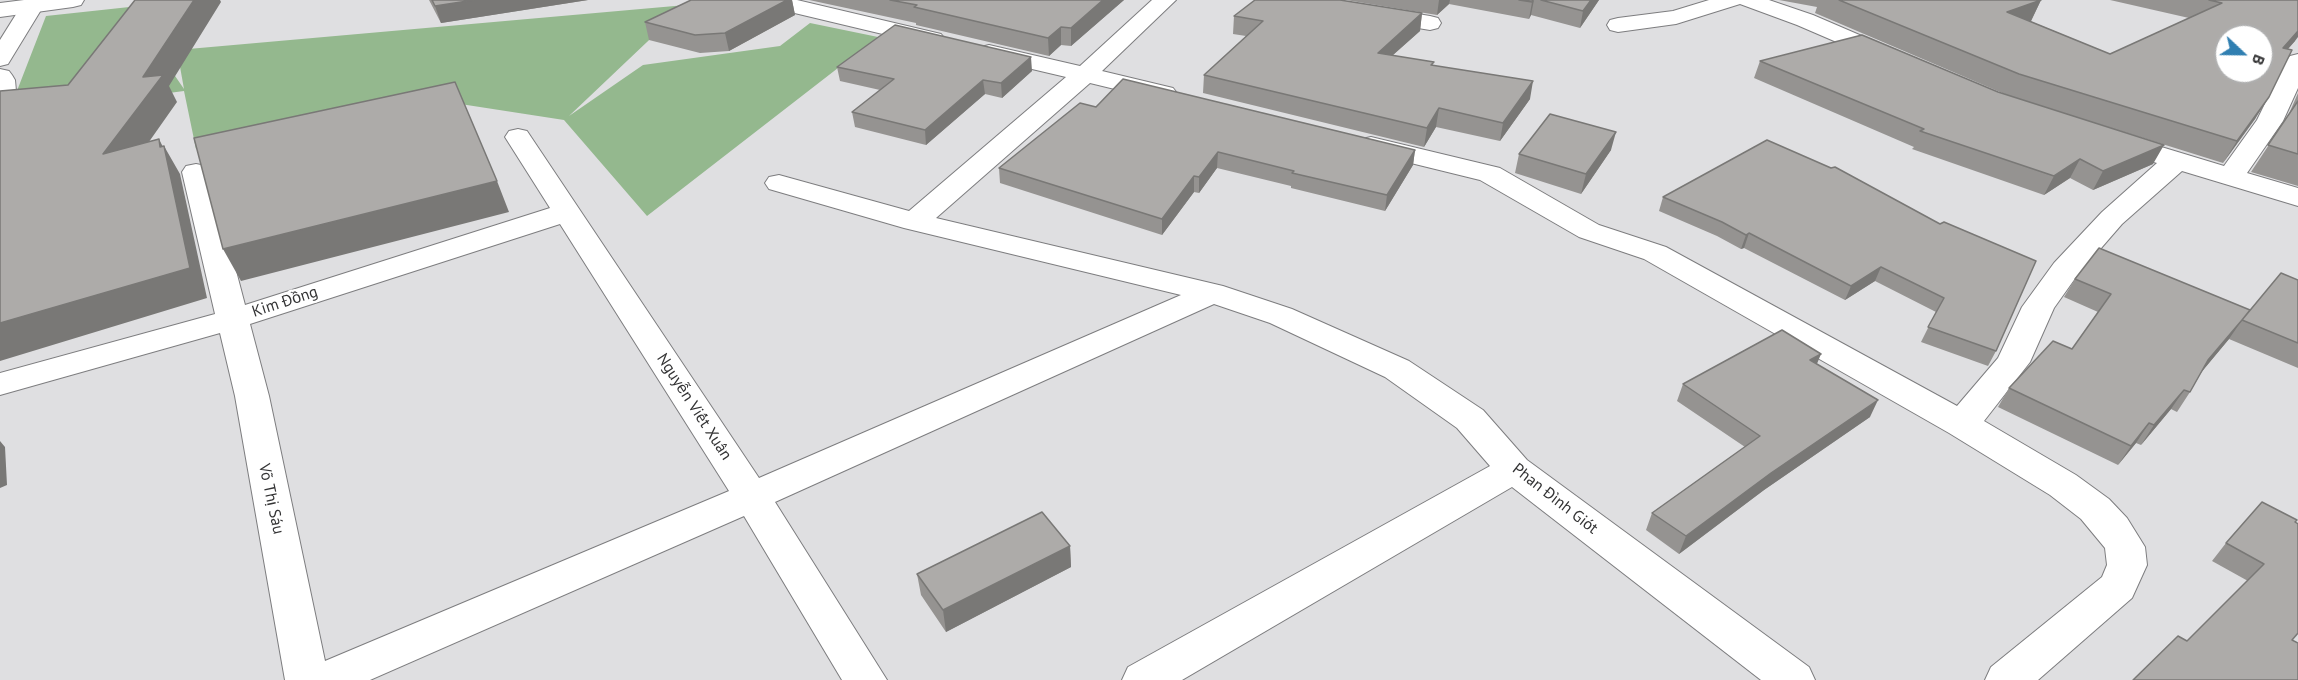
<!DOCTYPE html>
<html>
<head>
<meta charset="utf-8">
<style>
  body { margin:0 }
  #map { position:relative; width:2298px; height:680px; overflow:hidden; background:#dfdfe1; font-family:"PT Sans",sans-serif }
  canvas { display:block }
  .north { position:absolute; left:2214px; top:24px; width:60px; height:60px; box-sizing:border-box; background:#fff; border:2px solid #aeaeae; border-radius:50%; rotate:112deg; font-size:16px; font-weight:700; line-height:24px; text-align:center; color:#343435 }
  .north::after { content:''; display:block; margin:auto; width:21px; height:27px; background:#307fb1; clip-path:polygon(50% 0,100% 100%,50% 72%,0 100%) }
</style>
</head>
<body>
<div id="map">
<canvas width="2298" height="680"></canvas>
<div class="north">B</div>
</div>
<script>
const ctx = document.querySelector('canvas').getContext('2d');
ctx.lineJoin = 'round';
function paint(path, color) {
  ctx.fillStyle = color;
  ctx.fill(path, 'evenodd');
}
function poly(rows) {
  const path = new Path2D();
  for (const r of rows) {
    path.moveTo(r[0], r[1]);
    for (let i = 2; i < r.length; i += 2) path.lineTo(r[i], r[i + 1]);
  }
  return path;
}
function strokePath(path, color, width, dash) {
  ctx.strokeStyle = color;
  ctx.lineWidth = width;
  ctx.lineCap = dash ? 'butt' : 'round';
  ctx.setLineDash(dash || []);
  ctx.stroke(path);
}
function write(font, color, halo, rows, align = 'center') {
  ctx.font = font + ' "PT Sans",sans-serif';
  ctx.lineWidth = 4.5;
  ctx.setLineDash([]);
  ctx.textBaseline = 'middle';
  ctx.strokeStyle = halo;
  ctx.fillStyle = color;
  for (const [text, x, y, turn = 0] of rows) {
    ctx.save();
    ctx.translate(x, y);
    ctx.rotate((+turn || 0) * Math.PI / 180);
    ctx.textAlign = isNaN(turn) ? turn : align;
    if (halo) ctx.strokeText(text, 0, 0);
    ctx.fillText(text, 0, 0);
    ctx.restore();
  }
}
const green = poly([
  [148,5,160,54,184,89,177,50,686,5,569,116,643,65,780,46,810,23,878,37,647,216,564,120,441,101,196,149,184,91,8,114,46,16]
]);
const minor = poly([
  [25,0,40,0,44,5,8,64,0,66,0,40,25,0],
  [758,0,797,0,941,34,945,39,941,44,933,46,761,5,758,0],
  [1152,0,1176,0,1102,71,1173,88,1177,93,1173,98,1164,101,1090,83,936,218,1223,286,1292,309,1409,361,1483,410,1527,460,1809,667,1815,680,1761,680,1512,487,1182,680,1122,680,1128,667,1490,466,1457,428,1385,377,1270,323,1214,304,775,502,887,680,842,680,744,516,370,680,285,680,235,396,220,333,0,395,0,373,215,314,182,172,186,166,196,164,206,166,210,172,245,305,550,208,505,137,509,131,518,129,527,131,759,478,1181,295,904,228,769,189,765,183,769,177,779,175,909,211,1066,77,981,57,977,52,981,47,989,45,1080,66,1152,0],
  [560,224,729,491,325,661,269,396,250,324,560,224],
  [1281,0,1332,0,1430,16,1438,18,1441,23,1438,28,1430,30,1292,7,1284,5,1281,0],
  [1709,0,1769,0,1813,15,1899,52,1903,57,1899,62,1891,64,1883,62,1797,25,1740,4,1676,24,1618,32,1610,30,1607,25,1610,20,1618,18,1673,11,1709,0],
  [2298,54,2298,88,2283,121,2247,173,2298,188,2298,206,2182,171,2122,224,2076,277,2054,308,2030,362,1984,421,2076,475,2109,499,2127,518,2145,547,2147,565,2132,598,2038,680,1985,680,1991,667,2102,577,2107,565,2105,548,2081,519,2050,495,1949,433,1644,259,1579,237,1480,180,1362,151,1358,145,1362,139,1371,137,1500,168,1599,225,1666,247,1957,406,1998,358,2022,307,2054,263,2102,212,2157,163,2107,148,2103,142,2107,136,2116,134,2125,136,2224,166,2257,120,2286,61,2290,56,2298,54],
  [0,69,9,71,12,75,15,80,16,91,9,102,0,105,0,69]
]);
const trunk = poly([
  [24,0,84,0,81,5,73,7,0,17,0,3,24,0]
]);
const wall = poly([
  [429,0,588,0,441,23],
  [691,0,792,0,795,15,729,51,700,53,649,40,645,22],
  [809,0,1124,0,1071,46,1061,45,1049,56,916,25,916,23],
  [1346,0,1599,0,1580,28,1531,15,1529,19,1449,4,1437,15],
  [1779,0,2041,0,2031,21,2030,21,2110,54,2189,18,2110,0,2298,0,2295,41,2288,49,2255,119,2223,163,2060,112,2153,164,2093,190,2070,178,2044,195,1912,149,1914,147,1754,78,1760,61,1998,92,2007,95,1815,13,1817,7],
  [1422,13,1420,31,1393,55,1434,66,1530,99,1500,141,1436,127,1424,147,1203,93,1204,75,1246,36,1233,34,1234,16],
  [837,67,1032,71,1002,98,985,94,926,145,855,127,852,112,880,90,840,81],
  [2298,93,2298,186,2251,172,2288,116],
  [1096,107,1415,150,1413,165,1385,211,1291,188,1291,186,1217,168,1199,193,1194,192,1162,235,1000,183,999,168],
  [1611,150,1581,194,1515,173,1519,154],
  [1831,168,1996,351,1988,366,1921,342,1936,312,1875,281,1845,300,1744,248,1741,249,1717,236,1659,211,1663,197],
  [2075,279,2250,310,2298,280,2298,368,2229,339,2202,371,2190,392,2177,412,2171,409,2141,445,2136,443,2118,465,1998,407,2009,388,2072,349,2098,312,2064,297],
  [1817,364,1870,417,1764,490,1679,554,1646,530,1652,513,1745,447,1677,401,1683,384],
  [2295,522,2292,640,2187,641,2248,581,2212,561,2226,543],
  [1070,546,1071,567,946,632,921,595,917,574]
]);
const shadedWall = poly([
  [194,0,220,0,221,2,169,86,177,102,120,183,103,154,143,77],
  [474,0,588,0,441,23,435,6],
  [787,0,792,0,795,15,729,51,725,33],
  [1103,0,1124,0,1071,46,1071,28],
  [1439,0,1450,0,1449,4,1437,15],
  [1534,0,1531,15,1529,19,1532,2],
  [1591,0,1599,0,1580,28,1583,11],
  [2041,0,2031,21,1997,33,2007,12],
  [1422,13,1420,31,1376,70,1378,53],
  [1061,27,1061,45,1049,56,1048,38],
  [2298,31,2298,37,2295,41,2270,69,2283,48],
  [1031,57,1032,71,1002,98,1001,83],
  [983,80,985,94,926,145,925,130],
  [1533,81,1530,99,1500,141,1503,123],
  [2269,97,2255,119,2223,163,2237,141],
  [1439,108,1436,127,1424,147,1427,128],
  [1616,132,1611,150,1581,194,1586,174],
  [159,139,165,151,164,146,180,174,207,298,0,361,0,323,160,147],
  [2164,145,2153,164,2093,190,2103,171],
  [1415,150,1413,165,1385,211,1387,195],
  [1218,152,1217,168,1199,193,1199,177],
  [2080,159,2070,178,2044,195,2054,176],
  [1194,176,1194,192,1162,235,1162,219],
  [497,181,509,212,241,281,223,249],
  [1749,233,1744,248,1741,249,1746,235],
  [1881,267,1875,281,1845,300,1851,286],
  [2242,320,2229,339,2195,380,2208,360],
  [1821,354,1814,371,1810,360],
  [2184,390,2171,409,2141,445,2154,425],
  [1878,400,1870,417,1764,490,1679,554,1686,536,1771,473],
  [2149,423,2136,443,2118,465,2131,446],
  [0,441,5,447,7,485,0,488],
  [1070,546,1071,567,946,632,943,610]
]);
const building = poly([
  [135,0,194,0,143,77,163,75,103,154,159,139,160,147,164,146,190,268,0,323,0,91,68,85,135,0],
  [432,0,474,0,435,6,432,0],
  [691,0,787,0,725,33,695,35,645,22,691,0],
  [890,0,1103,0,1071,28,1061,27,1048,38,914,7,917,5,890,0],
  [1255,0,1340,0,1422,13,1378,53,1434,62,1431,65,1533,81,1503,123,1439,108,1427,128,1204,75,1263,21,1234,16,1255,0],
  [1519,0,1533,0,1532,2,1519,0],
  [1541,0,1591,0,1583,11,1541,0],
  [1839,0,2041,0,2007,12,2110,54,2222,3,2209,0,2298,0,2298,31,2283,48,2292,50,2269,97,2237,141,2019,74,1839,0],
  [2226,36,2262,36,2262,72,2226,72,2226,36],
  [895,25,1031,57,1001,83,983,80,925,130,852,112,894,79,837,67,895,25],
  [1862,35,1998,92,2164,145,2103,171,2080,159,2054,176,1920,131,1924,129,1760,61,1862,35],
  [1123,79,1415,150,1387,195,1292,173,1294,171,1218,152,1199,177,1194,176,1162,219,999,168,1080,103,1096,107,1123,79],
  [455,82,497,181,223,249,194,138,455,82],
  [2298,101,2298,154,2268,145,2298,101],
  [1550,114,1616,132,1586,174,1519,154,1550,114],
  [1767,140,1831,168,1835,167,1940,224,1944,222,2036,261,1996,351,1928,327,1944,298,1881,267,1851,286,1749,233,1746,235,1722,222,1663,197,1767,140],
  [2099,248,2250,310,2242,320,2281,273,2298,280,2298,343,2242,320,2208,360,2190,392,2184,390,2154,425,2149,423,2131,446,2009,388,2053,341,2072,349,2111,294,2075,279,2099,248],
  [1782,330,1821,354,1810,360,1878,400,1771,473,1686,536,1652,513,1760,436,1683,384,1782,330],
  [2262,502,2297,520,2295,522,2298,524,2298,633,2292,640,2298,643,2298,680,2133,680,2178,636,2187,641,2264,564,2226,543,2262,502],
  [1042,512,1070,546,943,610,917,574,1042,512]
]);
const streetNames = [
  ["Kim Đồng",285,302,-18],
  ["Nguyễn Viết Xuân",694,407,57],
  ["Võ Thị Sáu",271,499,78],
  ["Phan Đình Giót",1555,499,38]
];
paint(green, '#94b88e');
strokePath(minor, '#7d7d7f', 2);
strokePath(trunk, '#7d7d7f', 2);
paint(minor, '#fff');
paint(trunk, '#fff');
paint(wall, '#959391');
paint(shadedWall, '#797876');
paint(building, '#adaba9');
strokePath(building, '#797876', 1.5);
write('16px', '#343435', '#fff', streetNames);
</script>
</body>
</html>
